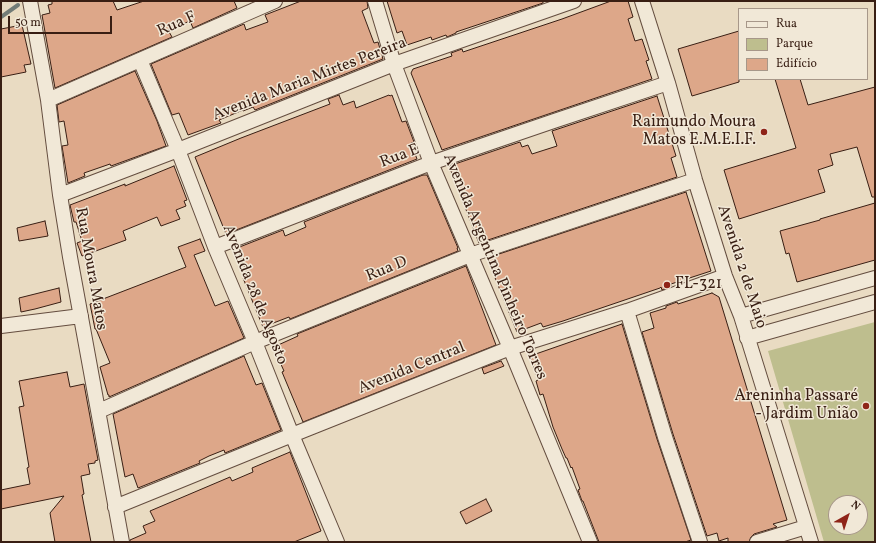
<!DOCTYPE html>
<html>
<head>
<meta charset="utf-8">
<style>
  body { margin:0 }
  #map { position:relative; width:876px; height:543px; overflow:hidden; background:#e9dbc2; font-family:Vollkorn,serif }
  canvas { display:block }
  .frame { position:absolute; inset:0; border:2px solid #381e13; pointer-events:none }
  .legend { position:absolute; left:738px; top:8px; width:130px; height:72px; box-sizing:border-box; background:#f1e8d7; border:1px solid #a79789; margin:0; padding:5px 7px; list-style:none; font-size:12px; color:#381e13 }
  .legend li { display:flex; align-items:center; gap:8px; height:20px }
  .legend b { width:20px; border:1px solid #a79789 }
  .north { position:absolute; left:828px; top:495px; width:40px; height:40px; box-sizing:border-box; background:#f1e8d7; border:1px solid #a79789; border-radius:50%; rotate:39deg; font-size:11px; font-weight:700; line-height:16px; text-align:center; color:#381e13 }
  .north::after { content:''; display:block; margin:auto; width:14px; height:18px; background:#8f2418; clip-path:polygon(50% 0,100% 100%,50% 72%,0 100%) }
  .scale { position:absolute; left:8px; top:16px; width:104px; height:18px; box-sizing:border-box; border:2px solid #381e13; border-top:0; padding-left:5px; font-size:12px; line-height:14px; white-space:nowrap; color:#381e13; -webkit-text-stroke:3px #f1e8d7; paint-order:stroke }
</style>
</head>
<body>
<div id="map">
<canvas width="876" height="543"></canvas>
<div class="frame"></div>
<ul class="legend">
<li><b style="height:5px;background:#f1e8d7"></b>Rua</li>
<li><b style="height:11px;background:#bebe8e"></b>Parque</li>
<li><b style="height:11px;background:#dda789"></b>Edifício</li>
</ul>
<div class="north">N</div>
<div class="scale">50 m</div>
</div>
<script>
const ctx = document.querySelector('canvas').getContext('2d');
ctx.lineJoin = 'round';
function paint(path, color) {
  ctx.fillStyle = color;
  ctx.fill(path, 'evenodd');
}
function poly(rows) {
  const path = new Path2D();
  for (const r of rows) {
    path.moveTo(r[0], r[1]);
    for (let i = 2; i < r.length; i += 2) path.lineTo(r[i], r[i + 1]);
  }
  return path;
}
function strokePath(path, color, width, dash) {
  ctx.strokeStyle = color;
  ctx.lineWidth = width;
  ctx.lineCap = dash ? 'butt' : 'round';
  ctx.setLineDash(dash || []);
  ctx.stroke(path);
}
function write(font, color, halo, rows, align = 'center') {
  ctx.font = font + ' Vollkorn,serif';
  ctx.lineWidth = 3;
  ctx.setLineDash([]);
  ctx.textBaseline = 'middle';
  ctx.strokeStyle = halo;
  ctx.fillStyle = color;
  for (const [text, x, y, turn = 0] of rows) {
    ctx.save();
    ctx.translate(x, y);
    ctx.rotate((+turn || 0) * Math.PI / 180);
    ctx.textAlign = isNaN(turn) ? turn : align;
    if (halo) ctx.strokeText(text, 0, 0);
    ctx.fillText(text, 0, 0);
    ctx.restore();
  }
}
const green = poly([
  [875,322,875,542,824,542,768,351],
  [836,503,860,503,860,527,836,527]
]);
const stream = poly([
  [1,17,18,5]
]);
const building = poly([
  [52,1,113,1,117,10,144,1,234,1,237,8,193,28,190,21,168,30,172,37,55,88,42,15,50,13,48,5,52,4,52,1],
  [301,1,367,1,368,8,362,11,374,43,378,42,383,59,255,110,253,107,243,111,243,110,219,120,221,123,188,135,179,113,172,115,151,64,244,24,246,30,268,22,265,15,301,1],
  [387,1,543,1,543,3,456,32,456,33,447,37,446,35,432,40,431,37,407,45,402,31,397,33,387,1],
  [611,1,628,1,633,17,628,19,635,41,642,39,649,60,646,61,652,79,442,150,411,73,413,69,452,56,451,53,462,49,463,52,562,19,611,1],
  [22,25,31,64,24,65,26,72,1,77,1,29,22,25],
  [739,31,739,82,692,96,678,49,739,31],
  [135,71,157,121,166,146,111,166,110,164,84,173,85,176,68,183,62,146,68,145,64,121,59,122,57,105,135,71],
  [775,79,800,79,808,105,875,87,875,197,872,197,857,147,830,154,833,165,818,170,825,192,739,219,724,170,796,148,775,79],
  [339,95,343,105,354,101,356,108,389,95,390,96,392,95,402,122,406,121,414,142,411,143,417,159,226,234,195,157,241,138,330,104,328,99,339,95],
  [657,96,676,156,671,158,677,177,479,243,449,166,520,142,522,147,528,145,532,154,557,146,552,131,657,96],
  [174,166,187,200,184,201,186,206,176,210,180,219,161,226,157,217,123,231,126,240,82,256,77,243,82,241,76,222,74,222,70,205,125,184,125,186,174,166],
  [423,175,427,175,458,248,457,248,458,251,290,319,289,317,263,327,243,278,248,276,237,248,283,230,285,236,306,227,304,222,423,175],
  [686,192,711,271,671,284,671,286,662,290,661,287,660,288,563,321,543,327,541,323,517,332,487,258,686,192],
  [875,203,875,260,797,282,789,253,786,254,780,231,820,220,820,219,875,203],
  [45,221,48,236,19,241,17,228,45,221],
  [200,239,205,251,194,255,215,306,228,301,244,338,109,397,109,395,108,395,100,367,110,363,96,329,95,329,90,304,186,267,178,247,200,239],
  [466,266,496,345,303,422,282,372,284,371,279,360,282,358,276,346,298,336,297,334,466,266],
  [59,288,61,302,35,309,21,312,19,298,59,288],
  [712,293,719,297,787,520,773,524,777,527,754,534,751,537,749,542,728,542,728,538,719,541,717,533,707,536,673,434,642,332,654,328,650,313,666,308,666,306,677,302,678,304,712,293],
  [622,324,657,439,691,540,685,542,599,542,583,501,582,501,578,490,580,489,572,467,571,468,567,458,566,458,562,449,553,427,543,394,540,395,536,381,538,380,530,356,622,324],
  [244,356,256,385,262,383,281,430,225,453,224,450,209,456,199,461,200,463,138,488,133,474,125,477,113,414,244,356],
  [501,361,504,366,484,374,482,368,501,361],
  [67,372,70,387,84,384,98,460,95,461,95,463,88,464,90,474,81,476,84,494,82,495,91,542,55,542,50,513,64,496,1,509,1,490,30,484,27,468,29,467,19,407,24,406,19,381,67,372],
  [290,452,321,531,294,542,130,542,130,540,146,533,143,526,155,521,150,511,230,477,232,481,253,472,252,468,290,452],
  [486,499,492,511,466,524,460,512,486,499]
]);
const street = poly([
  [30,1,48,100,60,195,70,257,122,542],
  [375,1,394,64,431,163,510,348,590,542],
  [642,1,668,83,695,180,725,276,741,316,811,542],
  [140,60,178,150,215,247,255,342,292,435,337,542],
  [48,100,275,1],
  [60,195,178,150,394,64,574,1],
  [215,247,431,163,554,121,668,83],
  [627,311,665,437,700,542],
  [741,316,875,278],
  [1,326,81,316],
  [747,338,875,302],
  [99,411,255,342,470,255,695,180],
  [115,507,292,435,510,348,627,311,725,276],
  [757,542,806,527]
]);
const markers = [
  [764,132,4,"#8f2418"],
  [667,285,4,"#8f2418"],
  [866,406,4,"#8f2418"]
];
const streetNames = [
  ["Rua F",177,25,-24],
  ["Avenida Maria Mirtes Pereira",310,80,-21],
  ["Rua E",400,157,-21],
  ["Avenida Argentina Pinheiro Torres",494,267,67],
  ["Avenida 2 de Maio",741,267,72],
  ["Rua Moura Matos",90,269,80],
  ["Rua D",387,270,-22],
  ["Avenida 28 de Agosto",254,295,68],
  ["Avenida Central",412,369,-22]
];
const poiNames = [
  ["Raimundo Moura",756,123],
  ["Matos E.M.E.I.F.",756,141],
  ["FL-321",675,285,"left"],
  ["Areninha Passaré",858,397],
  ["- Jardim União",858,415]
];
paint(green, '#bebe8e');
strokePath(stream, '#727c77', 4);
paint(building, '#dda789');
strokePath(building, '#381e13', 1);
strokePath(street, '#644d3f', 16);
strokePath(street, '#f1e8d7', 14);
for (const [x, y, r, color] of markers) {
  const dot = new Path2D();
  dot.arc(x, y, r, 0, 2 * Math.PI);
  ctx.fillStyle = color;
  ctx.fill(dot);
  strokePath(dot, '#f1e8d7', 1.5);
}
write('16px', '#381e13', '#f1e8d7', streetNames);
write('16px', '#381e13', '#f1e8d7', poiNames, 'right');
</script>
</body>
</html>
